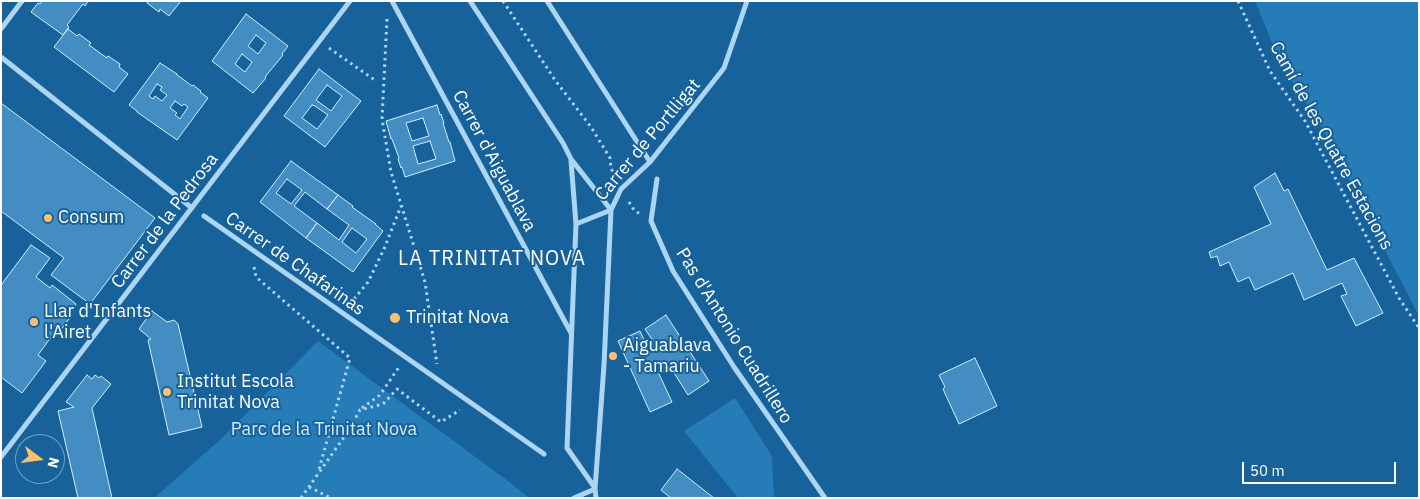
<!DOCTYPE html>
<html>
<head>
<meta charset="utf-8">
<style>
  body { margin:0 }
  #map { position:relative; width:1420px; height:499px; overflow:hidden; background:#17629a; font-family:"IBM Plex Sans",sans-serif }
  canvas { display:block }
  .frame { position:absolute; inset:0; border:2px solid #fff; pointer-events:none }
  .north { position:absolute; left:15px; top:434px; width:50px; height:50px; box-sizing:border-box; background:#17629a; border:1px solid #74a1c2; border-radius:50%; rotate:105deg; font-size:14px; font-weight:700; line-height:20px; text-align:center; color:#fff }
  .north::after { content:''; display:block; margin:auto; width:18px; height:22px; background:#ffc06d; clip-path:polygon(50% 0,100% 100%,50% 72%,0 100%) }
  .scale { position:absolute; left:1242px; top:462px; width:154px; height:22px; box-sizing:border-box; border:2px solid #fff; border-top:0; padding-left:6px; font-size:15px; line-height:18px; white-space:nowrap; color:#fff; -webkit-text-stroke:4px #17629a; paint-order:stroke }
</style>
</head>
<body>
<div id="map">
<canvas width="1420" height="499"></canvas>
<div class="frame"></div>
<div class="north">N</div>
<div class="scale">50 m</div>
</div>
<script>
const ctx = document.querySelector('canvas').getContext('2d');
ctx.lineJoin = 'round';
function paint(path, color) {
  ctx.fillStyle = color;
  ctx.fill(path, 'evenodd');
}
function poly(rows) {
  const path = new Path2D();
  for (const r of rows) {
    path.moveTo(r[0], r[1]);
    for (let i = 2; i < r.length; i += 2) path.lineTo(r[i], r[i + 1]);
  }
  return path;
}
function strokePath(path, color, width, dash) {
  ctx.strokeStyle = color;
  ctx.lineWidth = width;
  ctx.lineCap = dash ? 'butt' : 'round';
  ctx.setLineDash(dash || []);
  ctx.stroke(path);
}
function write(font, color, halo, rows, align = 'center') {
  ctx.font = font + ' "IBM Plex Sans",sans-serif';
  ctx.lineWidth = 4;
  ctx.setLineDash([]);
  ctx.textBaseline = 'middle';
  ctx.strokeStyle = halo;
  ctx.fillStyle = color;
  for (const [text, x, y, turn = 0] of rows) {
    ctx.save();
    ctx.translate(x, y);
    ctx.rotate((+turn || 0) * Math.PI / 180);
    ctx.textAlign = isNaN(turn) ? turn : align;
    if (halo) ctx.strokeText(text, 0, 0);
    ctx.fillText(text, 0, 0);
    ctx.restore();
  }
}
const green = poly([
  [1255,1,1419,1,1419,316,1317,119,1283,69],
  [318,341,508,481,529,498,154,498,221,439],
  [735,398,772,456,774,498,738,498,684,431]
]);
const building = poly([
  [42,1,88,1,85,6,83,4,67,25,69,27,63,35,31,12,38,3,40,4,42,1],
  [148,1,181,1,169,16,160,9,159,12,147,3,148,1],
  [246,14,288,46,282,54,283,55,265,77,266,78,253,93,212,61,246,14],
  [256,35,266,43,258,54,248,46,256,35],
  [242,54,252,62,245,72,235,64,242,54],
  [68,29,77,36,79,34,91,43,89,45,107,58,108,56,120,64,119,67,128,74,114,92,54,47,68,29],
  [160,63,177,74,176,74,192,86,193,85,201,91,200,92,208,98,177,140,137,112,137,111,129,105,160,63],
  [157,84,162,87,160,90,167,95,162,101,155,96,153,99,149,96,157,84],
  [175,101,182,106,184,104,188,107,180,119,175,115,177,113,170,108,175,101],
  [319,69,361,101,325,147,284,116,319,69],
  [327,85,342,96,331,111,316,100,327,85],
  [312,105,315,106,328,115,317,129,302,118,312,105],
  [1,103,155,218,90,304,51,275,64,258,1,211,1,103],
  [437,105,440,115,441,114,444,123,443,123,449,142,450,142,455,161,405,177,402,167,401,168,398,159,399,158,392,139,391,139,386,121,437,105],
  [423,118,429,136,412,141,406,123,423,118],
  [430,141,436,159,418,164,413,146,430,141],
  [291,161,338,195,327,209,305,192,294,206,317,223,306,238,260,202,291,161],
  [287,179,302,190,291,204,276,193,287,179],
  [1275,173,1284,191,1288,189,1327,270,1354,258,1383,313,1356,326,1341,296,1347,294,1342,283,1304,300,1293,273,1255,290,1249,277,1238,282,1229,262,1220,266,1217,256,1211,258,1209,252,1271,224,1254,187,1275,173],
  [338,195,353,206,352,207,376,224,375,224,383,231,353,272,306,238,317,223,339,240,349,225,327,209,338,195],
  [352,228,367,239,356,253,342,242,352,228],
  [31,245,50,258,36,277,50,288,52,285,76,304,70,313,72,315,60,331,57,329,38,355,46,361,22,393,1,377,1,285,31,245],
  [152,311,167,322,174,320,178,324,202,427,169,435,148,340,151,339,139,329,152,311],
  [666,315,709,381,688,395,671,368,659,374,672,402,650,412,618,341,640,331,646,344,653,341,645,329,666,315],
  [975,358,997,406,959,424,943,389,945,387,939,375,975,358],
  [87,375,92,379,95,375,99,378,101,376,111,384,92,408,112,498,78,498,58,411,74,407,66,402,87,375],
  [677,469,714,498,671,498,661,490,677,469]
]);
const path = poly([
  [503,1,555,80,591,127,610,158,611,168,615,177],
  [1238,1,1270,71,1305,121,1399,298,1419,328],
  [387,19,382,119,391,172,425,282,437,364],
  [329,48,376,81],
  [629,202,634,210,640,214],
  [254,267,256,277,350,358,318,473],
  [350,304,368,282,384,249,401,206],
  [362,408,380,395,399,367],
  [309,487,331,498],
  [301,498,347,433,360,410,383,404,397,389,441,422,460,410]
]);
const street = poly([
  [392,1,571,333],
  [470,1,563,143,571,159,611,210,604,365,595,489,596,498],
  [547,1,650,162],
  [1,29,22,1],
  [1,57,192,208],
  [571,161,576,224,567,448,595,488],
  [657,179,651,221,673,271,734,367,825,498],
  [204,216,544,454],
  [576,224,611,210,621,189,650,162,724,68,747,1],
  [1,457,350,1],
  [574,498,595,489]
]);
const markers = [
  [48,218,5,"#ffc06d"],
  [395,318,6,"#ffc06d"],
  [34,322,5,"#ffc06d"],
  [613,356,5,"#ffc06d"],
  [167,392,5,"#ffc06d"]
];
const streetNames = [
  ["Carrer de Portlligat",648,140,-50],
  ["Camí de les Quatre Estacions",1331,146,61],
  ["Carrer d'Aiguablava",494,161,62],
  ["Carrer de la Pedrosa",165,221,-53],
  ["Carrer de Chafarinas",295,264,35],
  ["Pas d'Antonio Cuadrillero",734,336,58]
];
const poiNames = [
  ["Consum",58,218],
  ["Llar d'Infants",44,312],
  ["l'Airet",44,333],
  ["Trinitat Nova",406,318],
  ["Aiguablava",623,346],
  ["- Tamariu",623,367],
  ["Institut Escola",177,382],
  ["Trinitat Nova",177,403]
];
const parkNames = [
  ["Parc de la Trinitat Nova",324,430]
];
const quarterNames = [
  ["LA TRINITAT NOVA",492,259]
];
paint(green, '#267cb7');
paint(building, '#448dc2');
strokePath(building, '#d3ecfc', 1);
strokePath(path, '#acd5f2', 3, [2.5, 4]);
strokePath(street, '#acd5f2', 5);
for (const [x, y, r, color] of markers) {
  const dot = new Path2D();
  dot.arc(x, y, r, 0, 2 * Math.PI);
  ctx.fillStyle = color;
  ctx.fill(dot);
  strokePath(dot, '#17629a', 2);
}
write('18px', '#fff', '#17629a', streetNames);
write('18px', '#fff', '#17629a', poiNames, 'left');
write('18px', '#d3ecfc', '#17629a', parkNames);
ctx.letterSpacing = '1px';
write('20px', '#fff', '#17629a', quarterNames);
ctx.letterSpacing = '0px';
</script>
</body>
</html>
